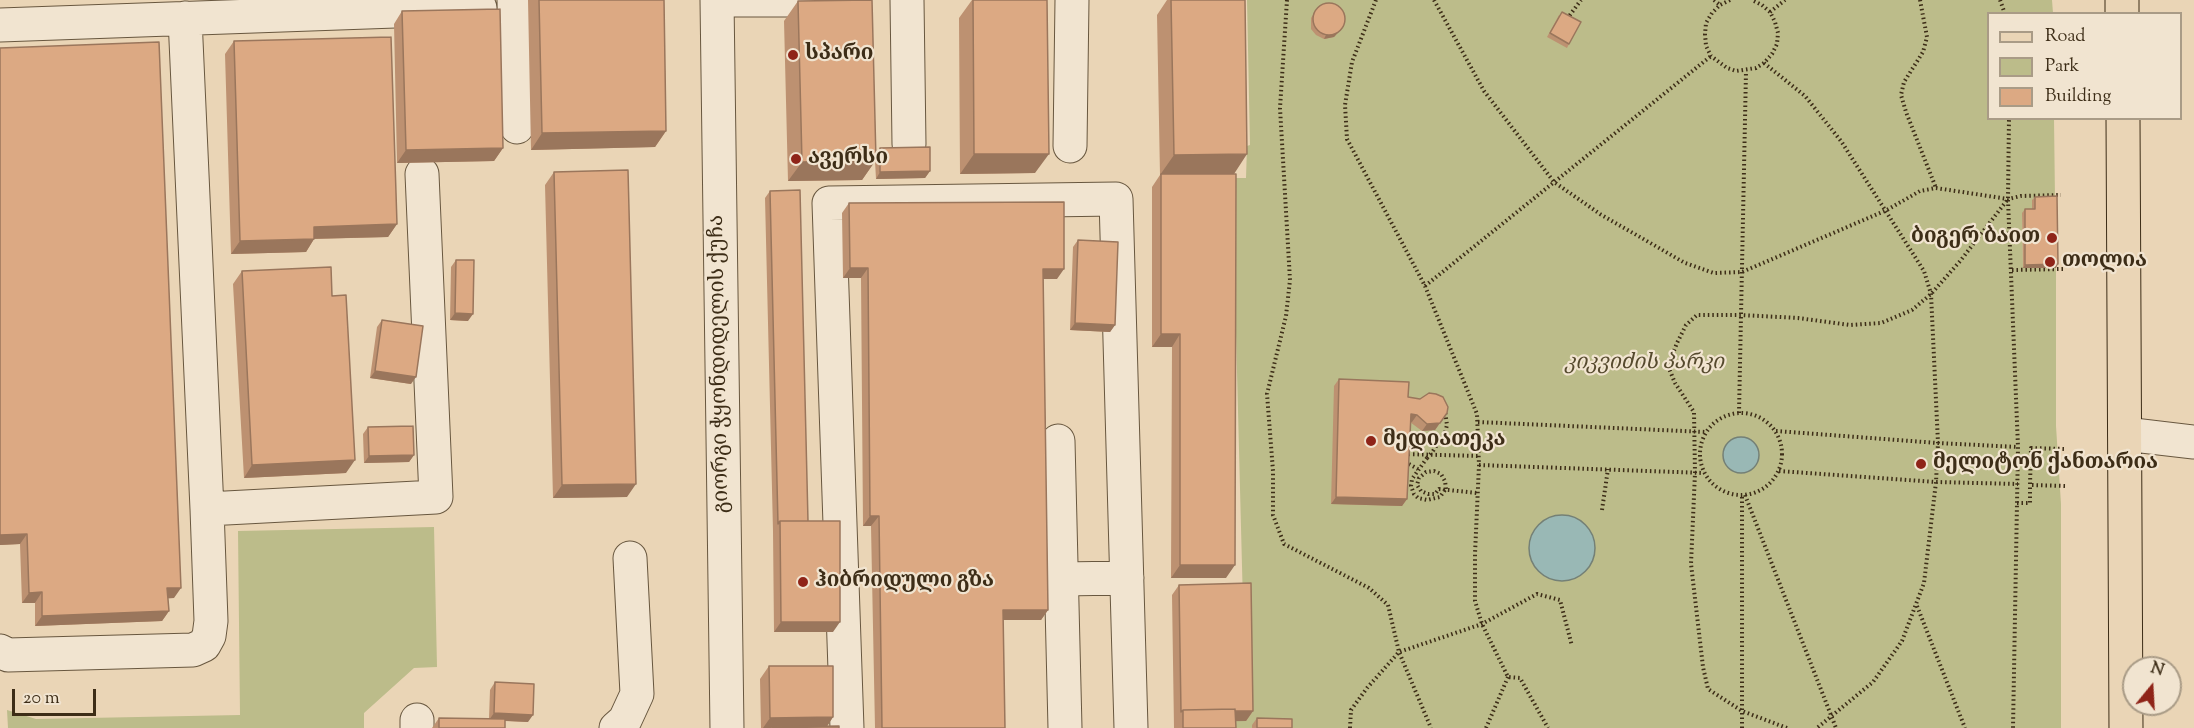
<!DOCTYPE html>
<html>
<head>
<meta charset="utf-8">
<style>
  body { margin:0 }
  #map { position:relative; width:2194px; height:728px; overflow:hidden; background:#ead5b6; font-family:"Sorts Mill Goudy",serif }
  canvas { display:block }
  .legend { position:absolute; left:1987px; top:12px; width:195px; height:108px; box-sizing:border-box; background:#f1e4d0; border:2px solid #a99b86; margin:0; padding:8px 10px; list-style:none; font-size:18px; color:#3d2d17 }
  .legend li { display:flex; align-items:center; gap:12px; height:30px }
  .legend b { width:30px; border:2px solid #a99b86 }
  .north { position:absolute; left:2122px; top:656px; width:60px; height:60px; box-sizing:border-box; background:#f1e4d0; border:2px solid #a99b86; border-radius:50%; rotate:18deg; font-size:16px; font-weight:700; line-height:24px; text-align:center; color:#3d2d17 }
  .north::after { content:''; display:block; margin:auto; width:21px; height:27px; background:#8f2418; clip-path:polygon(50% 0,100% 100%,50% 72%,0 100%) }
  .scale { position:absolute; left:12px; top:689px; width:84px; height:27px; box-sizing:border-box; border:3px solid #3d2d17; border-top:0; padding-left:8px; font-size:18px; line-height:21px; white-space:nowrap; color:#3d2d17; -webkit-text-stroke:4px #f1e4d0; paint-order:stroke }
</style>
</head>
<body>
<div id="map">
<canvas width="2194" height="728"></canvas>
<ul class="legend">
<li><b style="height:8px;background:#ead5b6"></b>Road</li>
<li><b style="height:16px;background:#bcbc8a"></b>Park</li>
<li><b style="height:16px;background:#dca983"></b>Building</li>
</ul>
<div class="north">N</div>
<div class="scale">20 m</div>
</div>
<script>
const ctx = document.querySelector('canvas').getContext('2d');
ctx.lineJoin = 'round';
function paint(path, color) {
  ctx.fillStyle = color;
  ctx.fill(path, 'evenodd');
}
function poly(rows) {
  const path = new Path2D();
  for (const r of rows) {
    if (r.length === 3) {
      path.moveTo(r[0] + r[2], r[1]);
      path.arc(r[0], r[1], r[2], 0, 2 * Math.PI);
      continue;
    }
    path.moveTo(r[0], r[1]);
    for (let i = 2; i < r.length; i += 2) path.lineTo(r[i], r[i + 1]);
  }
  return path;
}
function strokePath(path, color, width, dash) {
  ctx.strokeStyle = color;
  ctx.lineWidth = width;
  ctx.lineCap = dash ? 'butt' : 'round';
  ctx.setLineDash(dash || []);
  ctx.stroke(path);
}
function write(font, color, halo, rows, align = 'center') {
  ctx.font = font + ' "Sorts Mill Goudy","Noto Serif Georgian",serif';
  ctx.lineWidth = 4.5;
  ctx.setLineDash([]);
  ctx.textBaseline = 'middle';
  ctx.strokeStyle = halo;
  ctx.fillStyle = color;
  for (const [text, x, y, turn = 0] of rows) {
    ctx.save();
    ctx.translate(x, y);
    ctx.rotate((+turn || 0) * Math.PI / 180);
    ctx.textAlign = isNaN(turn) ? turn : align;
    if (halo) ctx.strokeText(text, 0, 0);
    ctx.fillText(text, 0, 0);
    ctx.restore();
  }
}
const green = poly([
  [1247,0,2052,0,2053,13,1988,14,1988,118,2054,119,2055,200,2032,213,2022,213,2023,268,2056,268,2056,426,2061,504,2061,728,1226,728,1226,721,1246,721,1232,178,1246,178,1247,146,1250,145],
  [434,527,437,667,414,668,364,713,364,728,8,728,7,710,36,719,240,715,238,531]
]);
const water = poly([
  [1741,455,18],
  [1562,548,33]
]);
const path = poly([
  [1287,0,1280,108,1290,280,1286,316,1267,394,1273,471,1273,515,1284,544,1369,588,1388,605,1399,652,1431,728],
  [1376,0,1352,62,1345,105,1347,139,1425,286,1477,414,1479,465,1475,554,1475,601,1482,624,1508,677,1520,678,1548,728],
  [1434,0,1484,91,1554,182,1600,214,1685,263,1714,273,1742,272,1887,210,1920,191,1936,188,2008,199,2021,196,2061,195],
  [1714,0,1720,5],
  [1730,0,1720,5,1712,13,1706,23,1705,34,1706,46,1711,56,1727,68,1736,71,1756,68,1764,63,1772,54,1777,44,1778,33,1775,22,1770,12,1762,5,1752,0],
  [1920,0,1927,37,1923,52,1904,82,1901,95,1906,112,1936,188],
  [2000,0,2005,14],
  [1770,12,1785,0],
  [1567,19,1581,0],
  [1764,63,1805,96,1841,141,1924,271,1931,294,1938,443,1936,482,1924,583,1902,641,1873,682,1817,728],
  [2008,200,2018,447,2013,728],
  [2012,270,2063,269],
  [1425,286,1711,56],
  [1741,454,41],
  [1739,413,1746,71],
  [1478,422,1706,432],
  [1776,431,1938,443,2018,447],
  [1433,451,1445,433,1447,425,1445,411],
  [1404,454,1478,456],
  [1427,458,1412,479,1411,486,1414,494,1418,498,1427,500,1440,497,1444,491],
  [1405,462,1418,469],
  [1479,465,1704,473],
  [2018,465,2031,466],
  [1779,471,1936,482,2018,484],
  [2065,486,2030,485,2031,448,2066,449],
  [1446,489,1445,481,1441,474,1434,471,1426,472,1419,478,1417,485,1421,491,1428,494,1435,494,1439,489,1477,493],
  [1745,495,1836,728],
  [2017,503,2030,503,2030,485],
  [1602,510,1608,469],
  [1917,606,1965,728],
  [1350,728,1351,710,1367,688,1399,652,1482,624,1537,594,1560,600,1572,646],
  [1486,728,1508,677],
  [1742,728,1742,496],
  [1787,728,1742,711,1708,689,1703,667,1691,564,1695,473,1694,412,1675,383,1668,366,1677,343,1686,325,1697,315,1741,315,1798,318,1850,325,1881,323,1912,310,1931,294,1961,260,2008,199,2009,118]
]);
const minor = poly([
  [514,0,517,127],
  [717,0,727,728],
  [717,0,818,0],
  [907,0,909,144],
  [0,25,480,8],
  [1070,146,1072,0],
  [2125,434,2194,442],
  [1058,441,1065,728],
  [207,509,436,497,422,174],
  [1061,579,1127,578],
  [0,651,8,655,193,650,204,645,209,636,211,621,207,509,185,18],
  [417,728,417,720],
  [616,728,625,720,637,694,630,558],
  [847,728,829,203,1116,199,1131,728]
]);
const major = poly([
  [2122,0,2122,14],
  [2123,118,2126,728]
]);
const pathBridge = poly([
  [1427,458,1433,451],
  [1444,491,1446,489]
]);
const wall = poly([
  [528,0,664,0,666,131,655,147,531,150],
  [972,0,1047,0,1035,173,960,174,959,18],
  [1167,0,1245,0,1234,174,1226,578,1171,578,1172,347,1152,347,1152,187,1160,175,1157,15],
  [798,1,876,154,880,148,930,171,925,178,876,179,875,161,862,180,788,181,784,21],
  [1319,6,1344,26,1334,37,1324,39,1316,35,1311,29,1311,18],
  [402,11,503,148,494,161,397,163,394,24],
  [1559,15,1569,44,1567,48,1547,37],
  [234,41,397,224,388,237,314,239,306,252,231,254,225,54],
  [0,48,174,598,168,598,169,611,162,621,35,626,35,603,22,603,20,544,0,545],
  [554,172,627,497,553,498,545,185],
  [770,191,808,521,833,632,774,632,773,531,765,198],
  [2035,197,2056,268,2023,268,2022,213,2025,209,2032,209,2032,200],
  [849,203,1057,279,1043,279,1048,610,1041,620,1003,620,1005,728,875,728,871,526,863,526,861,278,843,278,842,213],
  [1078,240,1115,325,1110,332,1070,330,1073,247],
  [456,260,468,321,450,320,451,267],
  [242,271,332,296,346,473,244,478,233,284],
  [382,320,411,384,370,378,377,327],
  [1339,379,1408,397,1442,420,1435,430,1422,431,1410,422,1407,499,1402,506,1331,504,1334,386],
  [368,427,414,455,409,462,364,463,363,434],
  [1179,585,1253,711,1246,721,1235,721,1236,728,1174,728,1172,595],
  [769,666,833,717,827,726,839,728,761,728,760,679],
  [495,682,528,722,505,721,505,728,432,728,439,718,489,719,490,690],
  [1257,718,1292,728,1252,728,1252,725]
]);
const shadedWall = poly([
  [1344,26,1334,37,1324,39,1326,35],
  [666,131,655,147,531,150,542,133],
  [503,148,494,161,397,163,406,150],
  [974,154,1049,154,1035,173,960,174],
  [1247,154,1234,174,1160,175,1174,155],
  [876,160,862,180,788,181,802,162],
  [930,171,925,178,876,179,880,172],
  [397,224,388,237,305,239,314,227],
  [314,239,306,252,231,254,240,241],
  [2058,264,2056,268,2023,268,2025,265],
  [850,268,868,268,861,278,843,278],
  [1043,269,1064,269,1057,279,1036,279],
  [455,313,473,314,468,321,450,320],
  [1075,323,1115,325,1110,332,1070,330],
  [1161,334,1180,334,1172,347,1152,347],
  [375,371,416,377,411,384,370,378],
  [1447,413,1435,430,1422,431,1427,424],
  [1411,414,1417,415,1412,422,1406,421],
  [414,455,409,462,364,463,369,456],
  [355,460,346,473,244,478,252,465],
  [636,484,627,497,553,498,562,485],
  [1336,497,1407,499,1402,506,1331,504],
  [870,516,879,516,871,526,863,526],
  [27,534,20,544,0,545,0,535],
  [1180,565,1235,565,1226,578,1171,578],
  [167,588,181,588,174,598,160,599],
  [42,592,35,603,22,603,29,593],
  [1003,610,1048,610,1041,620,996,620],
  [169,611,162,621,35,626,42,616],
  [781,622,840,622,833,632,774,632],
  [1253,711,1246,721,1183,722,1183,712],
  [494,713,533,715,528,722,489,720],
  [833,717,826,728,772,727,771,728,763,728,770,718]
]);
const building = poly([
  [539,0,664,0,666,131,542,133,539,0],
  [872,0,876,160,802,162,798,1,872,0],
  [973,0,1047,0,1049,154,974,154,973,0],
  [1171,0,1245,0,1247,154,1174,155,1171,0],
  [1329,19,16],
  [500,9,503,148,406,150,402,11,500,9],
  [1562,12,1581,22,1569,44,1550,33,1562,12],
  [391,37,397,224,314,227,314,239,240,241,234,41,391,37],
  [159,42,181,588,167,588,169,611,42,616,42,592,29,593,27,534,0,535,0,48,159,42],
  [930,147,930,171,880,172,880,148,930,147],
  [628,170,636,484,562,485,554,172,628,170],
  [1161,174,1236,174,1235,565,1180,565,1180,334,1161,334,1161,174],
  [800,190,808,521,780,521,778,524,770,191,800,190],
  [2057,196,2058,264,2025,265,2025,209,2035,209,2035,197,2057,196],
  [1064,202,1064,269,1043,269,1048,610,1003,610,1005,728,882,728,879,516,870,516,868,268,850,268,849,203,1064,202],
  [1078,240,1118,242,1115,325,1075,323,1078,240],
  [456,260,474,260,473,314,455,313,456,260],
  [331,267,332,296,346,295,355,460,252,465,242,271,331,267],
  [382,320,423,326,416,377,375,371,382,320],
  [1339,379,1409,382,1408,397,1420,399,1429,393,1436,394,1443,397,1448,407,1447,413,1440,423,1427,424,1417,415,1411,414,1407,499,1336,497,1339,379],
  [413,426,414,455,369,456,368,427,413,426],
  [780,521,840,521,840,622,781,622,780,521],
  [1251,583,1253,711,1235,711,1235,709,1183,710,1181,712,1179,585,1251,583],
  [769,666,833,666,833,717,770,718,769,666],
  [495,682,534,684,533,715,494,713,495,682],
  [1235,709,1236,728,1183,728,1183,710,1235,709],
  [439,718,505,719,505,728,439,728,439,718],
  [1257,718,1292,719,1292,728,1257,728,1257,718],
  [839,726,839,728,772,728,772,727,839,726]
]);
const markers = [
  [793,55,6,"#8f2418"],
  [796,159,6,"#8f2418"],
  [2052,238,6,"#8f2418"],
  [2050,262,6,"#8f2418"],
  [1371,441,6,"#8f2418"],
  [1921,464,6,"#8f2418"],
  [803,582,6,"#8f2418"]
];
const poiNames = [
  ["სპარი",805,55],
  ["ავერსი",808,159],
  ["ბიგერ ბაით",2040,238,"right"],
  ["თოლია",2062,262],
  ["მედიათეკა",1383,441],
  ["მელიტონ ქანთარია",1933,464],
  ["ჰიბრიდული გზა",815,582]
];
const streetNames = [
  ["გიორგი ჭყონდიდელის ქუჩა",721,364,-91]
];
const parkNames = [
  ["კიკვიძის პარკი",1644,364]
];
paint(green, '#bcbc8a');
paint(water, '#99b8b5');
strokePath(water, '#748076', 1.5);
strokePath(minor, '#68573f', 35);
strokePath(major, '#3d2d17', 35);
strokePath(path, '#3d2d17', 4, [1.5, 3]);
strokePath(minor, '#f1e4d0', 33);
strokePath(major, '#ead5b6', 33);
strokePath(pathBridge, '#3d2d17', 4, [1.5, 3]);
paint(wall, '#bd9171');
paint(shadedWall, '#9a765c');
paint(building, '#dca983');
strokePath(building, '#9a765c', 1.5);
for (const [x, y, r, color] of markers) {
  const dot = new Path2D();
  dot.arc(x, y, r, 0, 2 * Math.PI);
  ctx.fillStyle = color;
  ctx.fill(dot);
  strokePath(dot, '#f1e4d0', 2);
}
write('bold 21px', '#3d2d17', '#f1e4d0', poiNames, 'left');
write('21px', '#3d2d17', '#f1e4d0', streetNames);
write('italic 21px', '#564a2e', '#f1e4d0', parkNames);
</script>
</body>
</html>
